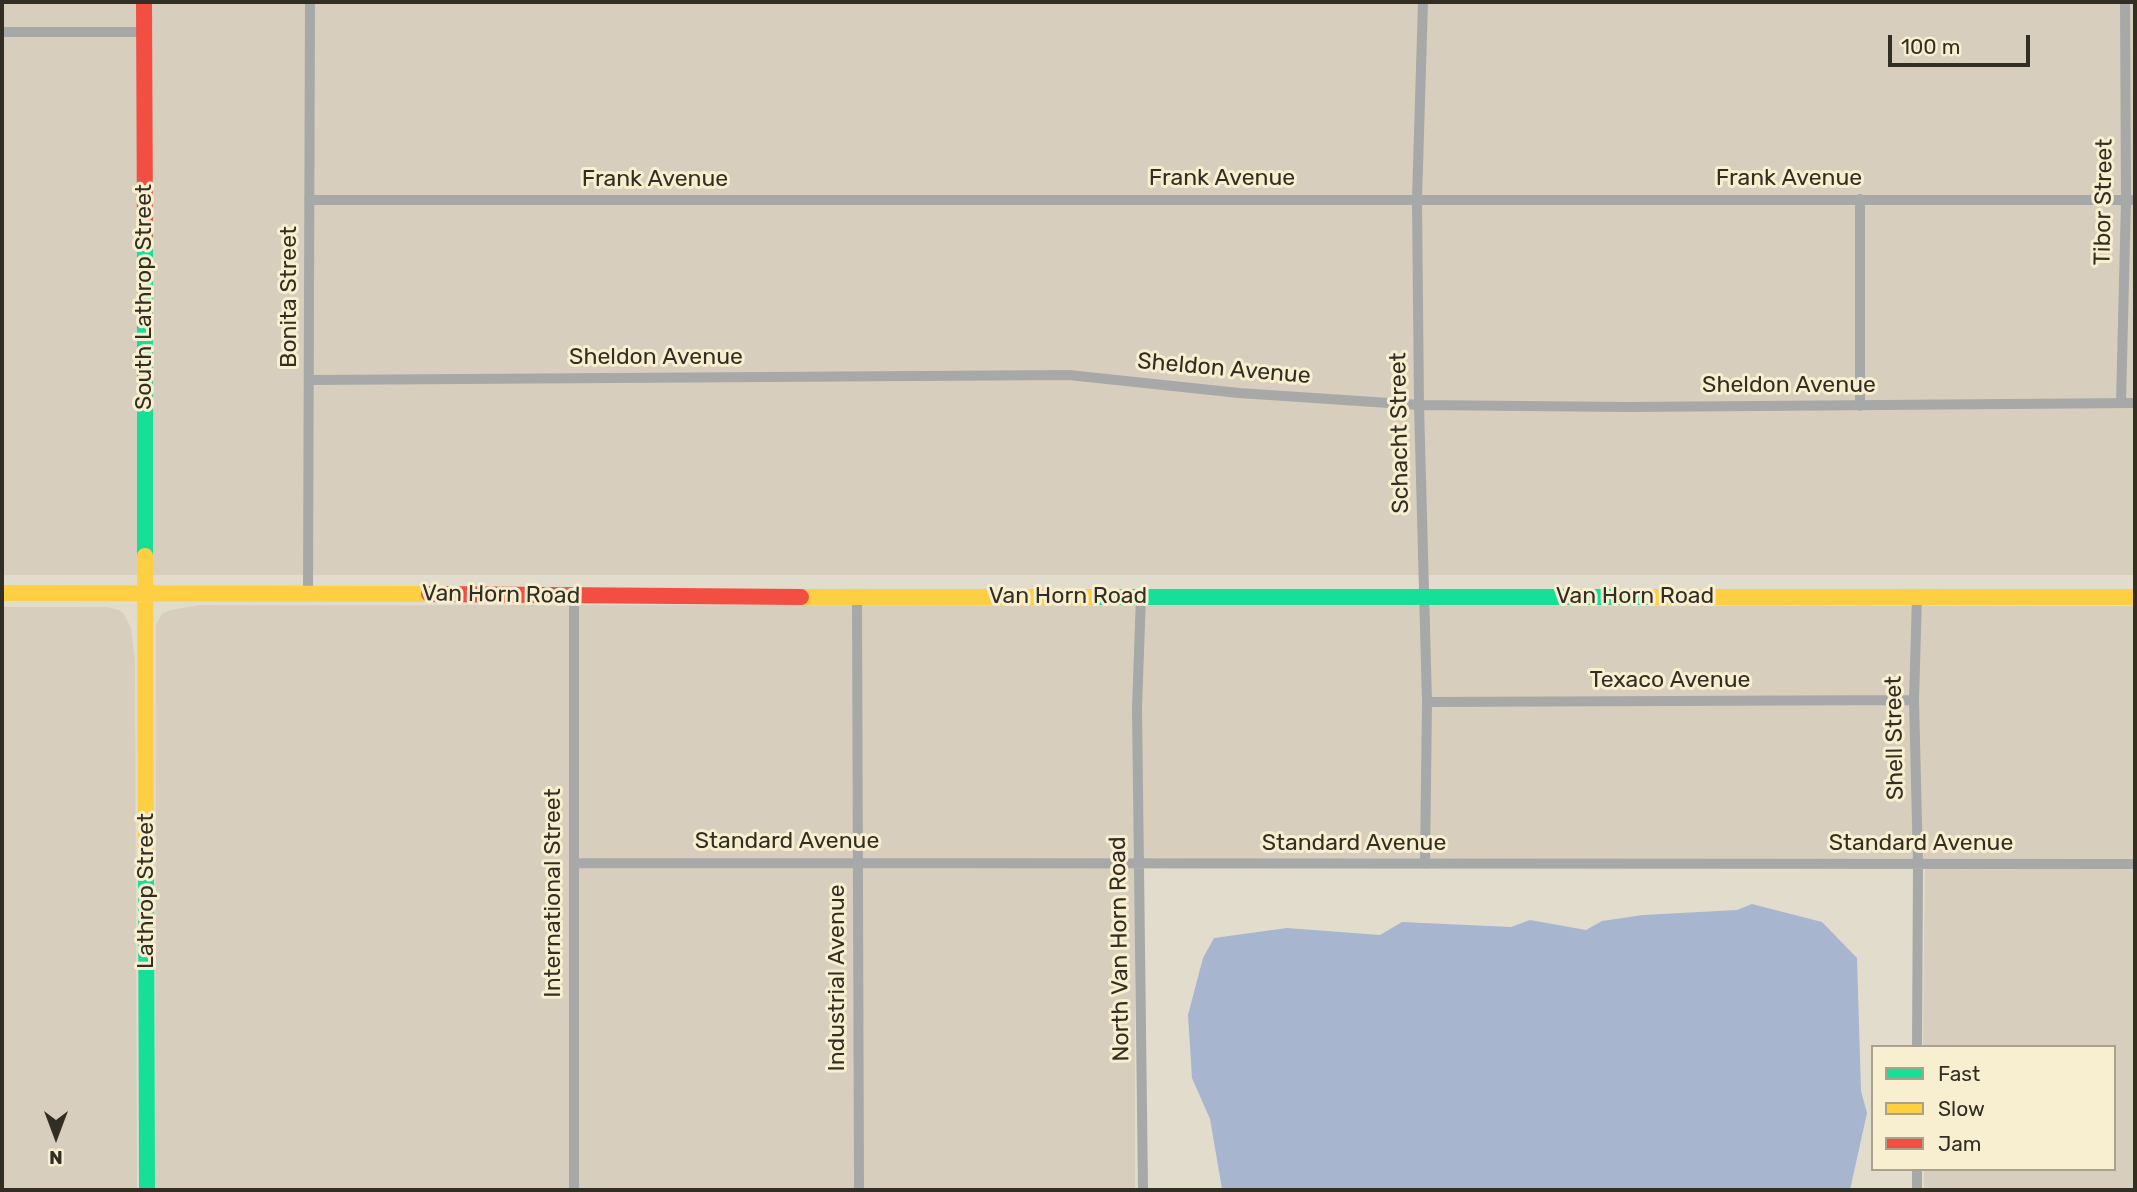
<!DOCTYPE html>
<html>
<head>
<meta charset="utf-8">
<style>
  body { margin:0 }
  #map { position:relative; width:2137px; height:1192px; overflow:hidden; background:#e2dccd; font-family:Rubik,sans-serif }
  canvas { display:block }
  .frame { position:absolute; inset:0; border:4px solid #322e23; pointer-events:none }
  .legend { position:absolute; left:1871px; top:1045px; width:245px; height:126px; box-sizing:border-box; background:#f8eed0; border:2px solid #a9a18b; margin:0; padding:9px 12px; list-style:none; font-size:21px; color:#322e23 }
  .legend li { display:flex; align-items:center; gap:14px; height:35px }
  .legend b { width:35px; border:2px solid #a9a18b }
  .north { position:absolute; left:21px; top:1101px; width:70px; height:70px; -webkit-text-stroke:5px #f8eed0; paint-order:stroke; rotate:180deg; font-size:19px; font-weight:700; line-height:28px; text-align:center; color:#322e23 }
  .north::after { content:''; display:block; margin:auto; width:24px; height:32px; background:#322e23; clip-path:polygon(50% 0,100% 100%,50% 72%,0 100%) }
  .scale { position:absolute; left:1888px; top:35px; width:142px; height:32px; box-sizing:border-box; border:4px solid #322e23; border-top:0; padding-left:9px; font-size:21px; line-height:24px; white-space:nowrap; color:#322e23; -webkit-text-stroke:5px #f8eed0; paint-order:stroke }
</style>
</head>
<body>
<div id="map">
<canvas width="2137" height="1192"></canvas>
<div class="frame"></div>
<ul class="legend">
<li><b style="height:9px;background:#16e098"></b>Fast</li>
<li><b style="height:9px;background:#ffcf43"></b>Slow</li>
<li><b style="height:9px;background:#f24e42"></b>Jam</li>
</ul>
<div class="north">N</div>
<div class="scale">100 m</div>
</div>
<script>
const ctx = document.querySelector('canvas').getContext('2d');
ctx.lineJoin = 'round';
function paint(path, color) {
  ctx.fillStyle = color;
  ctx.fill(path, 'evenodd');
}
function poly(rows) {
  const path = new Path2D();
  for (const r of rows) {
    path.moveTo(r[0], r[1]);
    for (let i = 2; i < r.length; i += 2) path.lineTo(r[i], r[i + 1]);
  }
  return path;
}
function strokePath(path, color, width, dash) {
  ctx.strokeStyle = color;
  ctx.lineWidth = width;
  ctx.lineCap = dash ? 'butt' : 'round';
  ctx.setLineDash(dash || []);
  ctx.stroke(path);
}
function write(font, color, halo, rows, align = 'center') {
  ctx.font = font + ' Rubik,sans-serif';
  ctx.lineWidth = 6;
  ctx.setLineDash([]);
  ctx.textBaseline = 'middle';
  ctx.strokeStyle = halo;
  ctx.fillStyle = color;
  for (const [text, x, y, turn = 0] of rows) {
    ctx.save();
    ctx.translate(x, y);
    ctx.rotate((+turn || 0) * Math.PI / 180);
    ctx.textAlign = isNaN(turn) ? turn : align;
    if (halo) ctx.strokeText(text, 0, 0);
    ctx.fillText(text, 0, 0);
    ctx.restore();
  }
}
const industrial = poly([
  [2,2,2135,2,2135,575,2,575],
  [200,605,2135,606,2135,1190,1924,1190,1924,1169,2114,1169,2114,1047,1923,1047,1925,859,1135,859,1135,1190,155,1190,156,625,162,614,170,610],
  [2,607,107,607,119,610,124,614,131,628,135,660,137,1190,2,1190]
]);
const water = poly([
  [1752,904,1822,922,1857,958,1861,1091,1867,1113,1850,1190,1222,1189,1210,1119,1192,1078,1188,1015,1203,958,1214,938,1287,928,1380,935,1402,922,1511,927,1530,920,1586,930,1602,921,1643,915,1737,910]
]);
const street = poly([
  [1423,2,1417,199,1419,405,1427,702,1425,864],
  [2,32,144,32],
  [1860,199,1860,406],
  [309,200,2135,200],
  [310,380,1069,375,1239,393,1419,405,1628,407,2135,403],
  [2121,403,2126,200,2125,2],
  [308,593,310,2],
  [1141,596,1137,708,1143,1190],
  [857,597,859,1190],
  [1917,597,1914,700,1918,865,1917,1047],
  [1427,702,1914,700],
  [574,863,2135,864],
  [1917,1169,1917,1190],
  [574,1190,574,596]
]);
const fast = poly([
  [145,235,145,556],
  [1091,597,1651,597],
  [146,865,147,1190]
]);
const slow = poly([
  [145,556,146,865],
  [2,593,429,594],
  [801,597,1091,597],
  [1651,597,2135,597]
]);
const jam = poly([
  [144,2,145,235],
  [429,594,801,597]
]);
const streetNames = [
  ["Frank Avenue",1222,178],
  ["Frank Avenue",1789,178],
  ["Frank Avenue",655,179],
  ["Tibor Street",2104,202,-89],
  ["South Lathrop Street",144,297,-90],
  ["Bonita Street",289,297,-90],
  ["Sheldon Avenue",656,357],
  ["Sheldon Avenue",1224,369,5],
  ["Sheldon Avenue",1789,385],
  ["Schacht Street",1400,433,-91],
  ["Van Horn Road",501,595,1],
  ["Van Horn Road",1068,596],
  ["Van Horn Road",1635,596],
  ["Texaco Avenue",1670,680],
  ["Shell Street",1895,738,-91],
  ["Standard Avenue",787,841],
  ["Standard Avenue",1354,843],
  ["Standard Avenue",1921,843],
  ["Lathrop Street",146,891,-90],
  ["International Street",553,893,-90],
  ["North Van Horn Road",1120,949,-91],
  ["Industrial Avenue",837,978,-90]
];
paint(industrial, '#d8cebd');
paint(water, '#a7b6ce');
strokePath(street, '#a6a9a7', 10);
strokePath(fast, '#16e098', 16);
strokePath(slow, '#ffcf43', 16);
strokePath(jam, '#f24e42', 16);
write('23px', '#322e23', '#f8eed0', streetNames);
</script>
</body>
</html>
